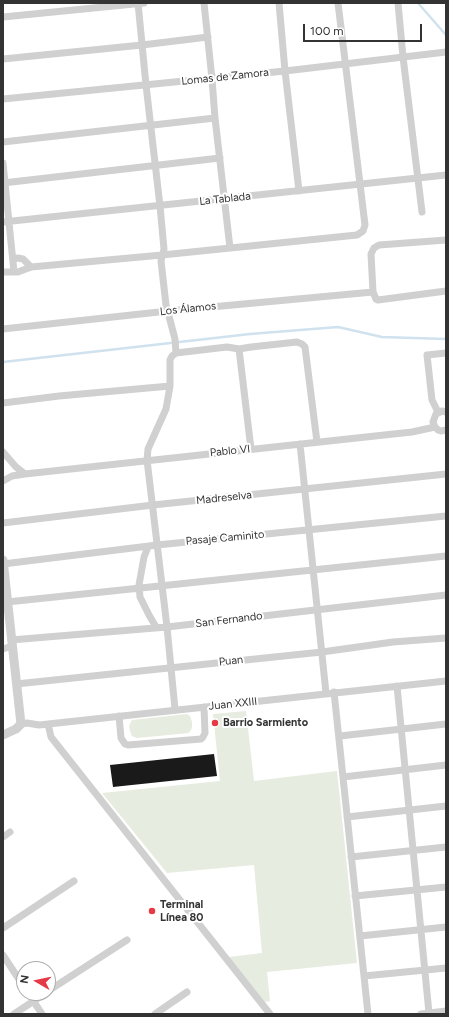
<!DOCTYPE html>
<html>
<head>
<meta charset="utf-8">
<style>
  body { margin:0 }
  #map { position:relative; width:449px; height:1017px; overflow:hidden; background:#fff; font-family:Figtree,sans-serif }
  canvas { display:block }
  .frame { position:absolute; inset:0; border:4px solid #333; pointer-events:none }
  .north { position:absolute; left:16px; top:961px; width:40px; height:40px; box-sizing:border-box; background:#fff; border:1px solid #adadad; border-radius:50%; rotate:279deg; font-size:11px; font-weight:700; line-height:16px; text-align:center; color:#333 }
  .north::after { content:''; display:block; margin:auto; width:14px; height:18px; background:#e63946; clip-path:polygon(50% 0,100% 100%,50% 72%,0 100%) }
  .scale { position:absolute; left:303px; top:24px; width:119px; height:18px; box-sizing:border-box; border:2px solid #333; border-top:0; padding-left:5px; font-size:12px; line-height:14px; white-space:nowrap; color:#333; -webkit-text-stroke:3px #fff; paint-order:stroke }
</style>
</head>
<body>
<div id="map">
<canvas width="449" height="1017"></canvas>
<div class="frame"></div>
<div class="north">N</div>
<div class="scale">100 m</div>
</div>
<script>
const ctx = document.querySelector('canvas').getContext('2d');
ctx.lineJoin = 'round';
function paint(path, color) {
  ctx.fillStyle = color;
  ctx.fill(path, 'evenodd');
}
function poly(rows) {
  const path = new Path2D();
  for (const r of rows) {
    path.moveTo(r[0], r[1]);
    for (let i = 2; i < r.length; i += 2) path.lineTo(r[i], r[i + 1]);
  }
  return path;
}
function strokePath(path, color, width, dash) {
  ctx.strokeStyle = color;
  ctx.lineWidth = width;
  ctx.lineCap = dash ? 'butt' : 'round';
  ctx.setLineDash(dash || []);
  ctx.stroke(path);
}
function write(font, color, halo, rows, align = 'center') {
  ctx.font = font + ' Figtree,sans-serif';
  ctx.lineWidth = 4;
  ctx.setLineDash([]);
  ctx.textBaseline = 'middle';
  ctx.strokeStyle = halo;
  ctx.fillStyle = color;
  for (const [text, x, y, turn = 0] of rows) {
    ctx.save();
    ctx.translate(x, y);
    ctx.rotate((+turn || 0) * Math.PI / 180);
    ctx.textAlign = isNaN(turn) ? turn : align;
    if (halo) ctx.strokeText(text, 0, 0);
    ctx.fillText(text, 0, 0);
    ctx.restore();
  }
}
const green = poly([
  [246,711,254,781,337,771,357,963,267,972,270,1001,265,1002,229,957,262,953,254,865,167,873,102,793,220,781,213,714],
  [187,714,190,716,192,722,192,728,189,733,137,738,132,736,130,731,129,726,132,720]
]);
const stream = poly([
  [418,3,446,35],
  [3,362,250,334,338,327,382,337,446,339]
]);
const building = poly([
  [214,754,217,776,113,787,110,765]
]);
const minor = poly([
  [138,3,146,85,160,206,164,249,161,261,166,305,175,339,176,353],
  [204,3,212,79,215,118,230,248],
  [279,3,285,71,299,191],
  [398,3,403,57,422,212],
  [3,17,144,3],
  [3,59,142,45,208,37],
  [3,99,285,71,446,52],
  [3,142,215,118],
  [3,163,14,272],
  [3,183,220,158],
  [3,222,446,175],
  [446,240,379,245,374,248,371,254,373,292,376,299,378,300,446,291],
  [13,259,18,258,23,259,31,267],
  [3,272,18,272,31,267,162,255,357,235,363,231,365,225,338,3],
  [3,329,168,311,373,292],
  [239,349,251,449],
  [176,353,227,347,239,349,251,347,297,342,302,344,305,347,317,442],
  [3,403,59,396,170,386],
  [438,412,432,400,427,355,446,353],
  [446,412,442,411,436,414,433,422,435,427,438,430,441,431,446,430],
  [300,444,326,693],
  [3,452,16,467,25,474,412,432,435,427],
  [3,481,12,476,25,474],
  [3,523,153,505,446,474],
  [148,547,144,557,139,585,140,597,149,615,156,627],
  [3,564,157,545,446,516],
  [7,602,446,556],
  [11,640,167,627,446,595],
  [3,649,12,646],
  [16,684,322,652,393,642,446,638],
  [397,686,429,1013],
  [334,692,368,1014],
  [175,709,167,627,147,460,148,449,166,409,170,386,170,360,172,356,176,353],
  [119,716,121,738,125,744,128,745,201,739,203,737,205,733,204,707],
  [21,724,27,723,39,725,446,681],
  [48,724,51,737,270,1014],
  [340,736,446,724],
  [343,777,446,765],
  [347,817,446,806],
  [3,837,10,832],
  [351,857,446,847],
  [355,896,446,887],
  [3,928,74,881],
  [360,936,446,927],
  [3,955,24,987],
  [364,976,446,968],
  [48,991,127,940],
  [28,993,42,1014],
  [14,1014,46,993],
  [155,1014,187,992],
  [421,1014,446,1011]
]);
const tertiary = poly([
  [3,560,21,724,16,729,3,735]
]);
const markers = [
  [215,723,4,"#e63946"],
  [152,911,4,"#e63946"]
];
const streetNames = [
  ["Lomas de Zamora",225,77,-6],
  ["La Tablada",225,199,-6],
  ["Los Álamos",188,309,-6],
  ["Pablo VI",230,451,-6],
  ["Madreselva",224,498,-6],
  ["Pasaje Caminito",225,538,-5],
  ["San Fernando",229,620,-7],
  ["Puan",231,661,-6],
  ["Juan XXIII",233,704,-6]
];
const poiNames = [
  ["Barrio Sarmiento",223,723],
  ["Terminal",160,905],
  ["Línea 80",160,918]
];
paint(green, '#e6ecdf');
strokePath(stream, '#cfe2ee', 2.5);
paint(building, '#1a1a1a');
strokePath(minor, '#d0d0d0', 7);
strokePath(tertiary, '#d0d0d0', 9);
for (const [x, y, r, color] of markers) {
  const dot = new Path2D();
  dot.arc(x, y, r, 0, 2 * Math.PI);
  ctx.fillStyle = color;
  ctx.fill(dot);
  strokePath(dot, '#fff', 1.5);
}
write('11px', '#333', '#fff', streetNames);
write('bold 11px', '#333', '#fff', poiNames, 'left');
</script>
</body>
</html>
